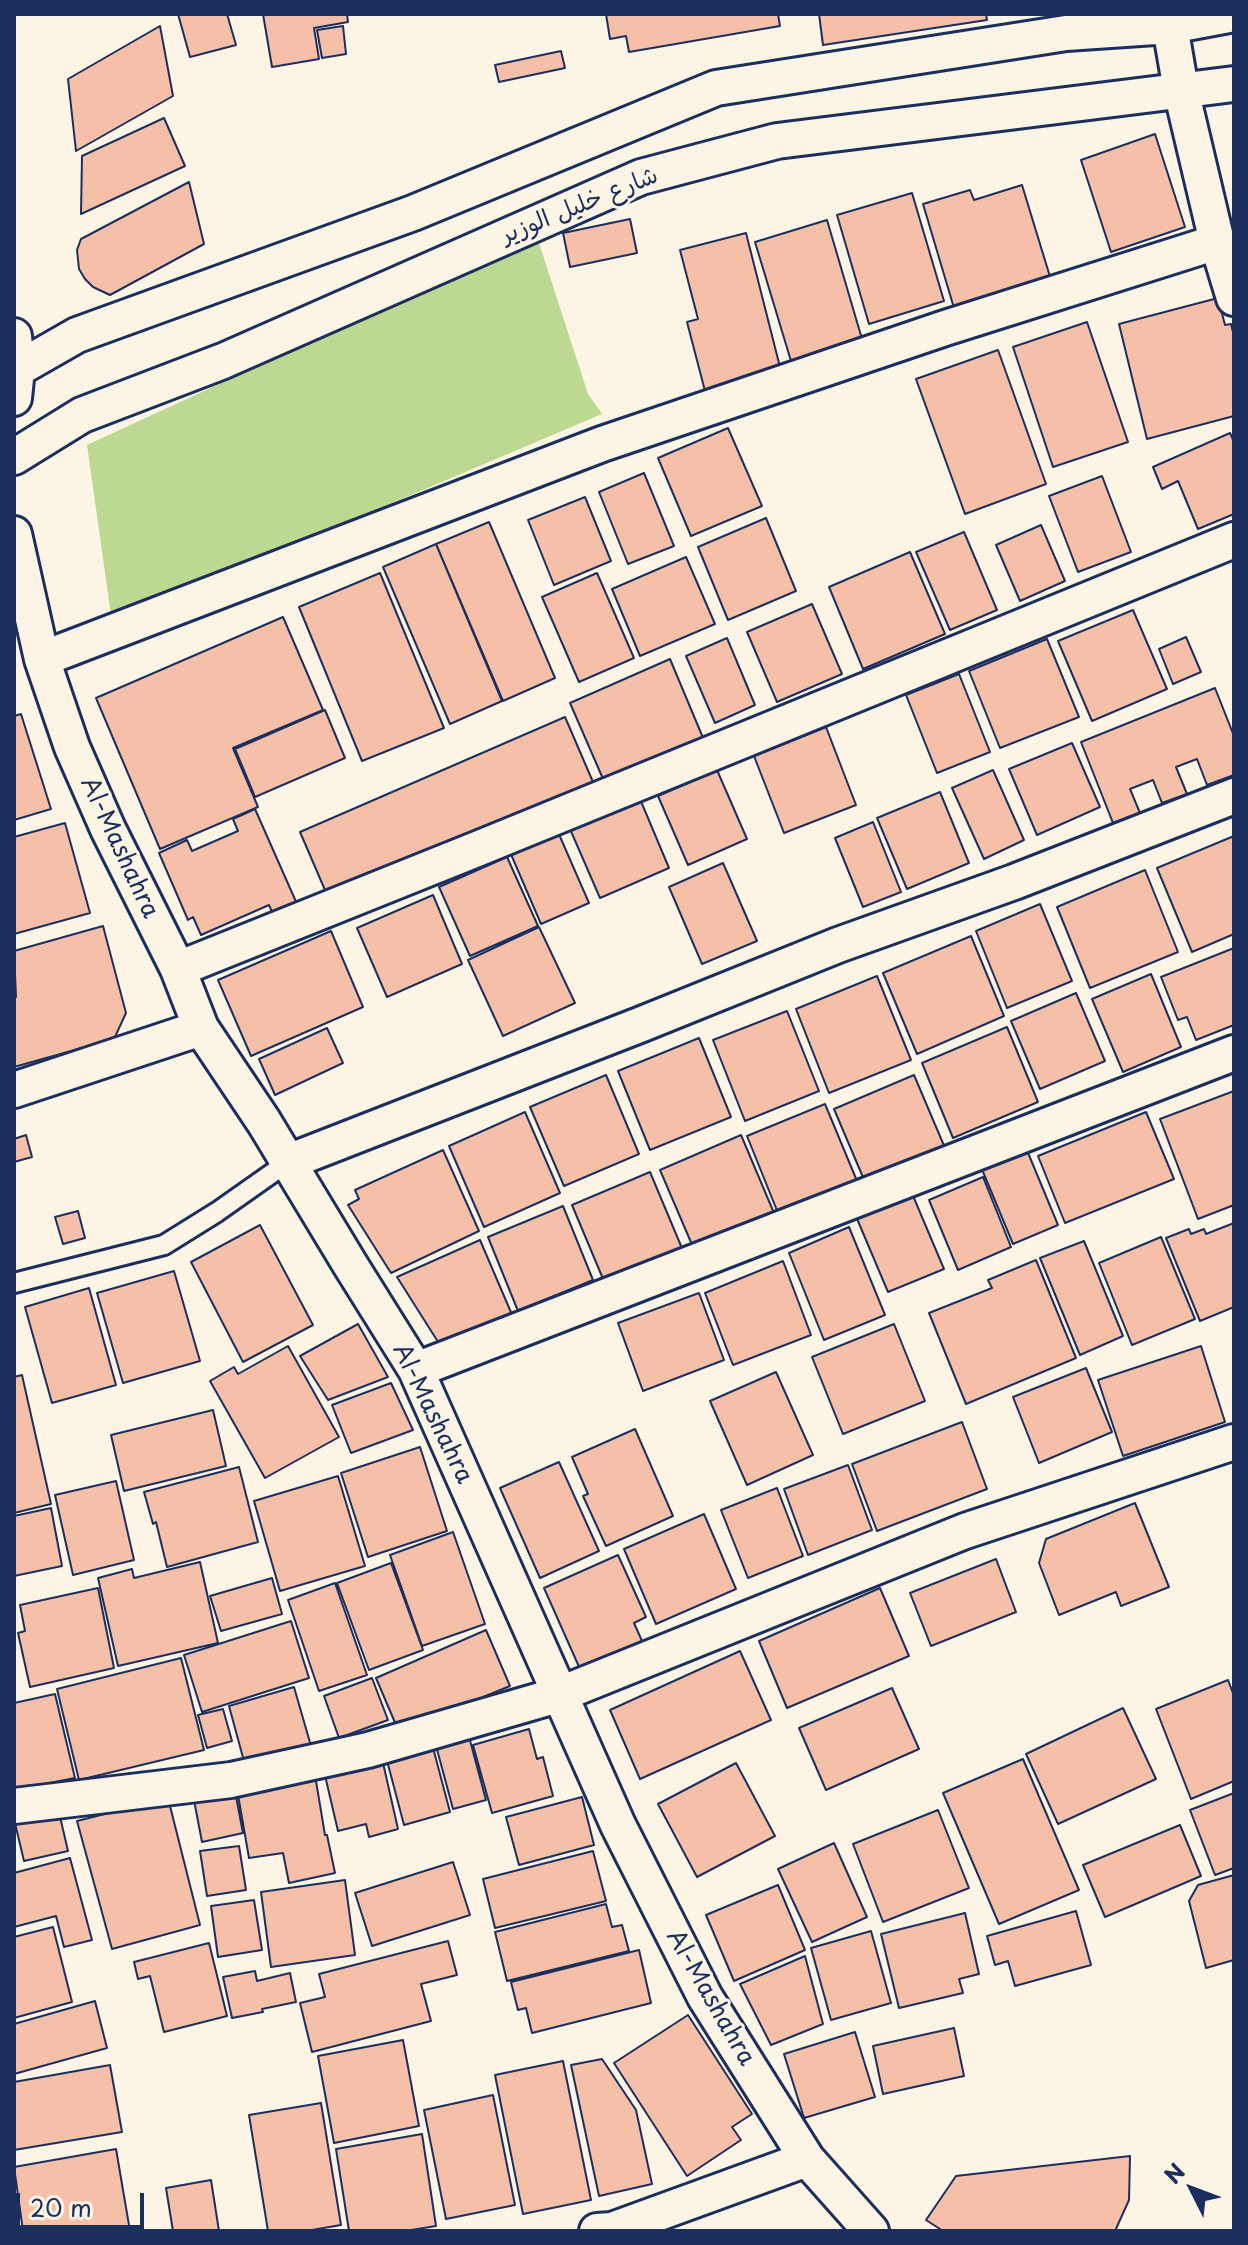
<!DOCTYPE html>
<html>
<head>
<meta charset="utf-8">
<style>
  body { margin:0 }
  #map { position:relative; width:1248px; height:2245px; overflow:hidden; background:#fcf5e5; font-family:"Playpen Sans",sans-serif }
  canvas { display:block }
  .frame { position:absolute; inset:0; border:16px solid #1b2f5e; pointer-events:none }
  .north { position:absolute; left:1152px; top:2149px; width:80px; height:80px; -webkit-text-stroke:6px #fcf5e5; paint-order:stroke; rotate:312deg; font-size:22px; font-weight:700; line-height:32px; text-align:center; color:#1b2f5e }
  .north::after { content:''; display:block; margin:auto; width:28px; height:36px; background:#1b2f5e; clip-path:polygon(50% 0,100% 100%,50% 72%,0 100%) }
  .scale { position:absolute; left:16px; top:2193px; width:128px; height:36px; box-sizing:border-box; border:4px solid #1b2f5e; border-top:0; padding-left:10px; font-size:24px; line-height:28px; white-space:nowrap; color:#1b2f5e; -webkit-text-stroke:6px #fcf5e5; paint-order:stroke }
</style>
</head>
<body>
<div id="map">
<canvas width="1248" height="2245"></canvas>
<div class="frame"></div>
<div class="north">N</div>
<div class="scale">20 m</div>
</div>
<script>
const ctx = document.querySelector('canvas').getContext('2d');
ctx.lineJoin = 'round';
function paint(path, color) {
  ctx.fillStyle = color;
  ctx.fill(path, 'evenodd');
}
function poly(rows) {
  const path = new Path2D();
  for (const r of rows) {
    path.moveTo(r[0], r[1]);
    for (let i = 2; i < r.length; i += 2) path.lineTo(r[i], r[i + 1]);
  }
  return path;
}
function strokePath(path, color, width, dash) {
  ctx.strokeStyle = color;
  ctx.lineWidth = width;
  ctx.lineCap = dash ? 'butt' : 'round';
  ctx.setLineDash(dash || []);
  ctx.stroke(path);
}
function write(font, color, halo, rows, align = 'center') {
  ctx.font = font + ' "Playpen Sans","Playpen Sans Arabic",sans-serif';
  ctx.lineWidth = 6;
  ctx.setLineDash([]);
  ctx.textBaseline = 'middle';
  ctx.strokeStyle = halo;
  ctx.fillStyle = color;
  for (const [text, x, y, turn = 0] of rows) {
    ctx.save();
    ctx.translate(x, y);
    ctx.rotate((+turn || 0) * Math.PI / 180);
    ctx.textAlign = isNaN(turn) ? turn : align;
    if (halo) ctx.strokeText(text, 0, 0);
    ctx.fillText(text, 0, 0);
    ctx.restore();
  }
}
const green = poly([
  [537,237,588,394,602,414,112,622,87,445]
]);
const building = poly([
  [178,14,227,14,236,45,190,57,178,14],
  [263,14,347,14,348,22,314,28,319,59,272,67,263,14],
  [606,14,778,14,780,26,629,52,626,36,610,39,606,14],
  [819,14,986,14,987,20,823,45,819,14],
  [160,26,173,96,76,151,68,79,160,26],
  [343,26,346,54,322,58,317,30,343,26],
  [561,51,565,68,499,82,495,65,561,51],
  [164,118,185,166,81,214,82,156,164,118],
  [1155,134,1185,227,1111,252,1081,160,1155,134],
  [189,182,204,244,110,295,93,287,85,279,79,269,77,250,81,239,189,182],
  [1022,185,1051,280,954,308,923,204,970,190,974,200,1022,185],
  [912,193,944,301,869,324,837,215,912,193],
  [630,219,637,253,570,267,563,233,630,219],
  [827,220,862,339,791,361,755,242,827,220],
  [746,233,781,371,705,391,687,322,698,319,680,250,746,233],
  [1218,298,1225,325,1231,324,1234,336,1234,416,1147,439,1119,324,1218,298],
  [1087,322,1128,442,1053,467,1013,347,1087,322],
  [998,350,1046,484,965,514,916,379,998,350],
  [728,428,762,506,691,536,658,458,728,428],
  [1230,433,1234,442,1234,514,1198,529,1178,481,1162,489,1153,467,1230,433],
  [644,473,674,546,628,564,599,492,644,473],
  [1102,476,1131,552,1078,572,1049,496,1102,476],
  [585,497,611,561,554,585,528,520,585,497],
  [766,518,796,591,728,620,698,547,766,518],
  [489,522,555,678,503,701,436,544,489,522],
  [1041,525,1065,581,1020,601,996,545,1041,525],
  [964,532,997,610,950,630,916,552,964,532],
  [436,544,502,701,450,724,383,567,436,544],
  [910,552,945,634,863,669,829,587,910,552],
  [686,557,715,624,640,656,612,589,686,557],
  [380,573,444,728,362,761,299,607,380,573],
  [597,573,634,658,579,682,542,597,597,573],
  [812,604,842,674,777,702,747,632,812,604],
  [1133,610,1167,689,1092,721,1058,641,1133,610],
  [283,617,323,710,233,748,258,807,160,849,96,698,283,617],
  [1186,637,1201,672,1173,684,1159,649,1186,637],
  [727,638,755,705,715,723,686,656,727,638],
  [1047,639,1079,717,1000,748,969,671,1047,639],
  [670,659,706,745,607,788,570,703,670,659],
  [959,674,990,752,937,773,906,695,959,674],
  [1215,688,1234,736,1234,775,1207,785,1197,759,1176,767,1187,794,1162,803,1153,780,1130,789,1140,813,1113,823,1081,742,1215,688],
  [325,710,345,758,255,797,235,749,325,710],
  [21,714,51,809,14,820,14,716,21,714],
  [565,717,593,782,328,897,300,832,565,717],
  [826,727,856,805,784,833,754,756,826,727],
  [1072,743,1100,807,1037,835,1009,769,1072,743],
  [717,770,747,839,688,865,658,796,717,770],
  [993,770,1024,840,984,859,952,788,993,770],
  [940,792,969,863,907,889,877,818,940,792],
  [640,799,669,868,600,898,570,829,640,799],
  [255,809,297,904,273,914,269,905,201,935,193,917,188,920,159,853,187,840,192,851,238,831,233,819,255,809],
  [873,822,901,892,863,907,835,838,873,822],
  [65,823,90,913,14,934,14,837,65,823],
  [558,832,589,903,541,924,510,852,558,832],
  [1234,836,1234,934,1192,952,1157,868,1234,836],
  [507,857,538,926,470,956,439,887,507,857],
  [723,863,757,941,702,964,669,887,723,863],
  [1145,870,1178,952,1090,988,1057,907,1145,870],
  [433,895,462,964,387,997,357,928,433,895],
  [1040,904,1072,981,1007,1008,976,931,1040,904],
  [103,926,126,1013,114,1039,14,1067,14,998,16,997,14,951,103,926],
  [539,927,575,1003,503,1036,468,960,539,927],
  [331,931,363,1007,251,1056,218,980,331,931],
  [971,936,1004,1016,917,1054,883,973,971,936],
  [1234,948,1234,1025,1196,1040,1187,1017,1178,1020,1161,977,1234,948],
  [1151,974,1181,1047,1123,1072,1092,999,1151,974],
  [877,976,911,1060,829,1093,796,1009,877,976],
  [1076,993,1105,1061,1040,1089,1011,1021,1076,993],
  [787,1011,819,1091,745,1121,713,1040,787,1011],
  [1007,1027,1038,1102,953,1138,922,1063,1007,1027],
  [327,1028,343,1063,275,1095,259,1059,327,1028],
  [699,1038,731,1117,650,1150,618,1071,699,1038],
  [606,1075,639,1154,564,1186,530,1107,606,1075],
  [914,1075,945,1148,865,1182,834,1109,914,1075],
  [1234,1091,1234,1205,1198,1219,1160,1119,1234,1091],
  [825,1104,857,1181,778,1213,747,1136,825,1104],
  [525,1112,560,1193,484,1227,449,1146,525,1112],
  [1146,1112,1174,1179,1065,1223,1038,1156,1146,1112],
  [26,1135,32,1157,14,1162,14,1139,26,1135],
  [741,1135,774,1213,693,1247,660,1170,741,1135],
  [1026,1148,1058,1225,1013,1244,981,1167,1026,1148],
  [443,1150,479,1231,391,1273,348,1205,359,1199,355,1190,443,1150],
  [650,1172,684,1253,606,1286,572,1205,650,1172],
  [983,1177,1011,1247,958,1270,929,1200,983,1177],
  [911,1191,944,1269,888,1292,855,1214,911,1191],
  [563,1206,593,1280,518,1311,488,1237,563,1206],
  [78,1211,85,1238,63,1244,55,1217,78,1211],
  [1234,1223,1234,1307,1200,1321,1166,1238,1189,1229,1191,1234,1204,1229,1206,1234,1234,1223],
  [260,1225,313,1325,243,1362,191,1262,260,1225],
  [849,1227,885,1315,824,1340,789,1253,849,1227],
  [1161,1237,1195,1319,1132,1345,1099,1263,1161,1237],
  [480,1240,513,1317,440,1345,397,1277,480,1240],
  [1084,1241,1123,1336,1080,1355,1040,1258,1084,1241],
  [1036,1260,1076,1358,966,1404,929,1313,992,1288,988,1280,1036,1260],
  [783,1261,811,1335,733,1365,705,1293,783,1261],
  [174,1271,200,1361,123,1383,97,1293,174,1271],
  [89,1288,116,1385,52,1403,25,1307,89,1288],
  [699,1293,724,1360,643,1391,618,1323,699,1293],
  [358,1324,388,1377,328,1400,300,1356,358,1324],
  [894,1324,925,1401,843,1434,812,1357,894,1324],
  [288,1346,339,1437,265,1478,210,1381,234,1367,238,1374,288,1346],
  [1201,1346,1225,1422,1123,1456,1098,1380,1201,1346],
  [1086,1368,1112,1432,1039,1463,1013,1397,1086,1368],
  [776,1372,813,1455,747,1485,710,1401,776,1372],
  [22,1375,51,1504,14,1513,14,1377,22,1375],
  [391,1383,413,1430,351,1453,332,1405,391,1383],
  [213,1410,226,1466,124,1491,111,1435,213,1410],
  [962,1422,987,1489,877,1531,852,1464,962,1422],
  [635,1429,673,1516,606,1546,583,1496,588,1494,572,1457,635,1429],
  [420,1447,447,1531,368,1557,341,1473,420,1447],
  [559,1462,599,1551,540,1578,500,1488,559,1462],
  [848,1465,872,1530,808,1555,784,1489,848,1465],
  [239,1467,258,1542,167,1567,156,1522,153,1524,144,1492,239,1467],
  [338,1476,365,1566,280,1591,254,1501,338,1476],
  [116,1481,134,1560,73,1575,55,1495,116,1481],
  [777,1488,803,1556,748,1578,721,1510,777,1488],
  [1135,1503,1169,1587,1121,1606,1116,1592,1059,1615,1039,1563,1046,1539,1135,1503],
  [51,1508,62,1566,14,1576,14,1516,51,1508],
  [704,1514,736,1589,656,1624,624,1549,704,1514],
  [453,1532,485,1624,422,1646,390,1555,453,1532],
  [618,1555,646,1617,634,1623,642,1641,580,1669,544,1588,618,1555],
  [996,1559,1016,1612,931,1646,910,1593,996,1559],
  [200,1562,218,1643,118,1666,98,1578,132,1569,134,1578,200,1562],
  [391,1563,423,1650,369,1670,337,1583,391,1563],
  [272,1578,282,1614,221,1631,210,1596,272,1578],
  [335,1583,367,1675,319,1691,288,1600,335,1583],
  [98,1588,114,1668,30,1687,18,1633,25,1631,20,1605,98,1588],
  [880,1588,909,1656,787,1708,759,1641,880,1588],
  [291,1621,309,1678,202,1712,184,1655,291,1621],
  [486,1630,510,1686,399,1732,376,1678,486,1630],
  [740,1651,771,1720,640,1779,610,1710,740,1651],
  [181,1658,204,1750,79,1780,57,1689,181,1658],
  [372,1678,388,1720,339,1738,324,1696,372,1678],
  [1228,1680,1234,1696,1234,1781,1191,1799,1156,1709,1228,1680],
  [294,1687,311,1746,245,1765,229,1706,294,1687],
  [892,1688,919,1749,826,1790,799,1728,892,1688],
  [55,1694,75,1778,14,1790,14,1703,55,1694],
  [1123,1708,1156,1779,1058,1824,1026,1754,1123,1708],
  [223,1709,232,1741,207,1748,198,1715,223,1709],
  [529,1729,537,1759,543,1757,553,1796,492,1813,473,1745,529,1729],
  [468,1733,486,1800,453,1809,435,1742,468,1733],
  [431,1740,450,1812,404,1825,385,1753,431,1740],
  [381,1754,398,1829,369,1837,366,1824,338,1831,323,1767,381,1754],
  [1023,1759,1079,1890,999,1924,943,1793,1023,1759],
  [736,1763,775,1836,697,1877,658,1804,736,1763],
  [315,1775,325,1835,327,1835,335,1873,289,1883,283,1853,249,1858,237,1789,315,1775],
  [234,1786,243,1833,202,1842,193,1795,234,1786],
  [1234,1793,1234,1868,1215,1875,1190,1810,1234,1793],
  [582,1797,594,1845,519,1865,506,1817,582,1797],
  [168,1798,200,1925,112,1949,77,1821,168,1798],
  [58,1808,68,1851,24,1861,14,1819,58,1808],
  [938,1810,969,1888,883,1922,853,1844,938,1810],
  [1180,1825,1201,1876,1105,1917,1083,1865,1180,1825],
  [834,1843,867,1917,812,1942,778,1869,834,1843],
  [239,1846,246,1890,207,1896,200,1851,239,1846],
  [593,1851,606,1901,495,1928,483,1879,593,1851],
  [70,1858,92,1940,64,1947,56,1916,14,1927,14,1873,70,1858],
  [453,1862,470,1915,372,1946,355,1893,453,1862],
  [1234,1875,1234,1960,1206,1968,1189,1901,1198,1885,1234,1875],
  [345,1880,355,1955,271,1967,261,1892,345,1880],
  [778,1885,805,1950,734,1981,706,1915,778,1885],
  [254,1900,262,1950,218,1957,211,1906,254,1900],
  [606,1904,612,1927,622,1925,629,1951,507,1981,495,1932,606,1904],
  [1076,1911,1091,1965,1015,1986,1008,1961,995,1965,987,1936,1076,1911],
  [965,1913,979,1974,959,1979,963,1993,899,2008,881,1934,965,1913],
  [53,1927,72,2002,14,2018,14,1937,53,1927],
  [871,1931,891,2003,831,2020,811,1948,871,1931],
  [448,1941,457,1975,421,1984,431,2021,312,2052,300,2003,325,1997,319,1974,448,1941],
  [209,1943,227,2016,164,2032,150,1976,138,1979,134,1962,209,1943],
  [639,1950,651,2003,532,2033,526,2008,518,2010,511,1982,639,1950],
  [805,1956,823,2024,771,2045,740,1984,805,1956],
  [255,1971,257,1981,290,1973,296,2002,262,2009,263,2012,232,2018,223,1977,255,1971],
  [95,2001,107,2048,14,2074,14,2024,95,2001],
  [688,2015,752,2114,732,2127,741,2140,687,2176,614,2063,688,2015],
  [954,2028,964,2076,883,2094,873,2046,954,2028],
  [855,2032,875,2097,804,2118,784,2054,855,2032],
  [403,2040,419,2126,334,2143,318,2056,403,2040],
  [602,2059,636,2110,652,2184,599,2196,571,2065,602,2059],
  [563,2061,591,2200,523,2214,495,2075,563,2061],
  [110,2065,122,2132,14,2150,14,2082,110,2065],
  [493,2095,515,2205,446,2219,424,2110,493,2095],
  [321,2103,341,2225,306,2231,268,2231,249,2115,321,2103],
  [422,2134,436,2226,405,2231,349,2231,336,2149,422,2134],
  [116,2149,130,2231,23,2231,14,2167,116,2149],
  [1130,2156,1129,2200,1115,2231,943,2231,926,2220,956,2176,1130,2156],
  [211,2180,219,2231,173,2231,166,2188,211,2180]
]);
const service = poly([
  [14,1283,164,1245,217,1212,288,1162]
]);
const minor = poly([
  [1170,26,1181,90,1217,242,1234,298],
  [14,336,17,369,14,398],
  [14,371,77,335,413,213,716,88,1066,33,1170,26,1234,14],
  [14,457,82,415,223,361,641,177,777,141,1234,84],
  [14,534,42,659,72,747,108,829,178,969,201,1028,264,1122,351,1266,416,1370,618,1825,705,1997,807,2159,871,2231],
  [42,659,602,444,945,328,1217,242],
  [178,969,477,849,1234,540],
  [14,1090,201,1028],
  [288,1162,642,1024,838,945,1014,882,1234,796],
  [416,1370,1234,1053],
  [14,1806,231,1780,368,1750,558,1695,965,1531,1234,1442],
  [597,2231,612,2230,807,2159]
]);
const streetNames = [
  ["شارع خليل الوزير",580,206,-22],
  ["Al-Mashahra",119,848,65],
  ["Al-Mashahra",432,1414,64],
  ["Al-Mashahra",710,1998,60]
];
paint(green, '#bdd991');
paint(building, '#f6c0a8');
strokePath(building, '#1b2f5e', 2);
strokePath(service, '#1b2f5e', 24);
strokePath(minor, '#1b2f5e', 40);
strokePath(service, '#fcf5e5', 18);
strokePath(minor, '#fcf5e5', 34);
write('24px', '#1b2f5e', '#fcf5e5', streetNames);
</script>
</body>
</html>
